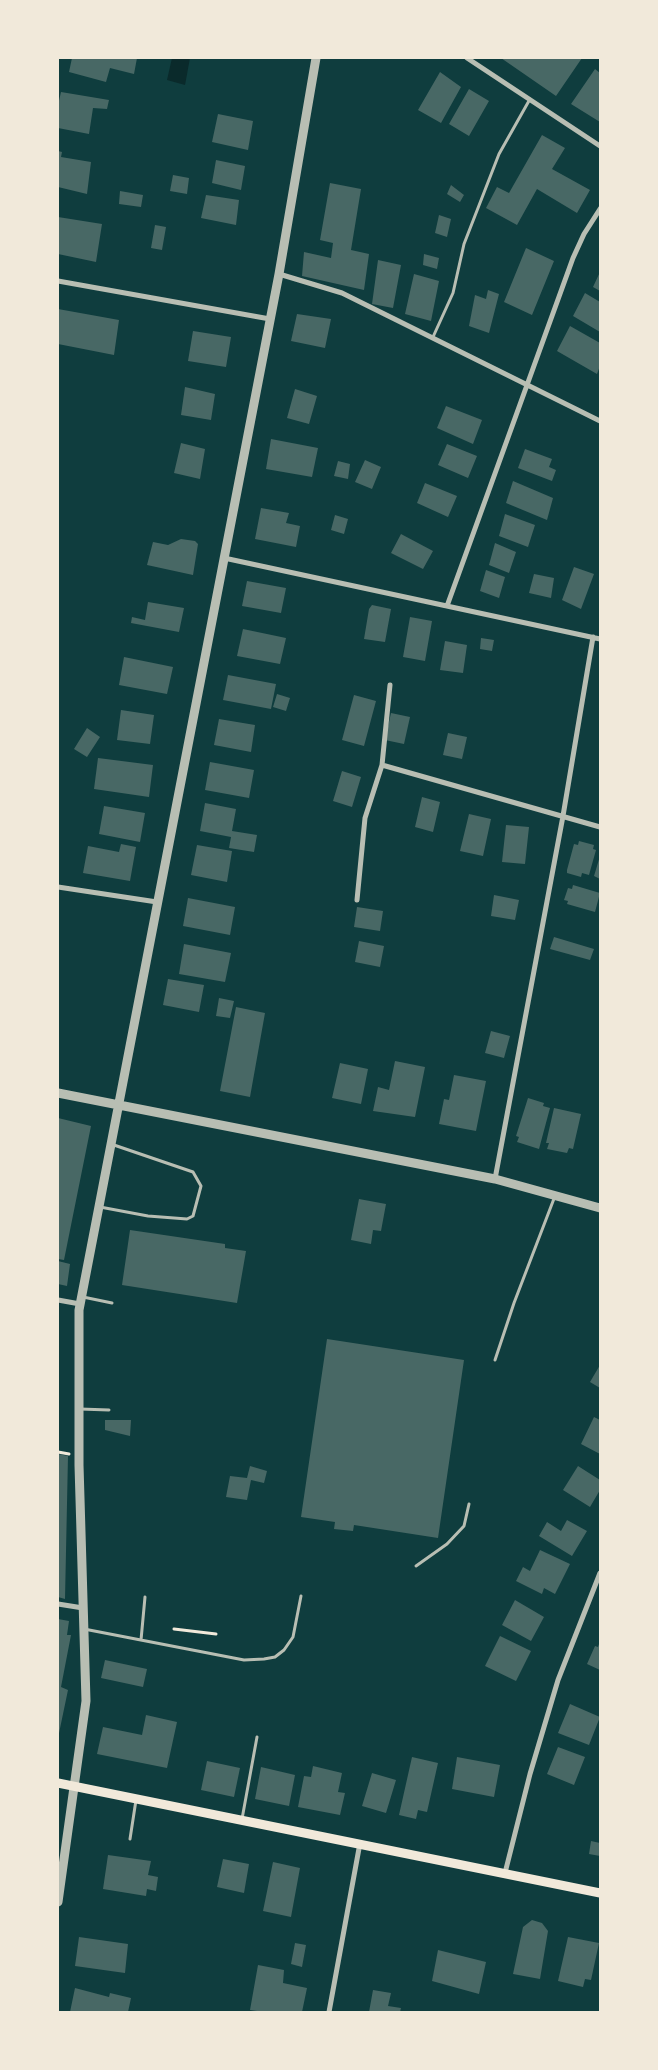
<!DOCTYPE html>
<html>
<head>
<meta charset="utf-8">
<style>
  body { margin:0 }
  #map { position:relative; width:658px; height:2070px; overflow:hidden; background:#0f3d3e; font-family:"Open Sans",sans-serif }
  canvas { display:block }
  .frame { position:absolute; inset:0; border:59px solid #f1e9da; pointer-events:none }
</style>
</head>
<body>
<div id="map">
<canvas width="658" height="2070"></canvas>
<div class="frame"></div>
</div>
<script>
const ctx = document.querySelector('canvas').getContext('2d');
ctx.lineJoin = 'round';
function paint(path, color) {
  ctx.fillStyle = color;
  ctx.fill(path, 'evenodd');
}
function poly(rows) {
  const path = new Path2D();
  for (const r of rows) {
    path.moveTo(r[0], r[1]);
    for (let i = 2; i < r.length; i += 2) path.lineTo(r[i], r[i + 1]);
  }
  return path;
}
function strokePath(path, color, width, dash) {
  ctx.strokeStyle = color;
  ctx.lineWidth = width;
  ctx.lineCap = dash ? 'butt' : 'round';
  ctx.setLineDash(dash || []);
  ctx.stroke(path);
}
const water = poly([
  [172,58,190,58,185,85,167,80]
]);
const building = poly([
  [72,58,137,58,134,74,110,68,106,82,69,72],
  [501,58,582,58,556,96],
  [595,69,600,73,600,122,571,104],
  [440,72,461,87,441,123,418,110],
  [469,89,489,101,469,136,449,124],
  [61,92,109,100,107,109,93,108,89,134,58,128,58,105],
  [218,114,253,121,248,150,212,142],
  [542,135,565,148,552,169,590,190,577,213,537,189,517,225,486,208,497,187,509,193],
  [58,151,62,152,61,157,91,162,87,194,58,187],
  [216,160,245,166,241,190,212,183],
  [173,175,189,178,187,194,170,191],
  [330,183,361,189,351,250,369,254,364,290,302,276,304,252,331,258,333,243,320,240],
  [451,185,464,195,460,202,447,194],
  [120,191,143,195,141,207,119,204],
  [206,195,239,200,236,225,201,218],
  [439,215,451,219,447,237,435,233],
  [58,217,102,224,96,262,58,254],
  [155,225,166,227,162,250,151,248],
  [526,248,554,261,532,315,504,302],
  [424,254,439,258,437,269,423,265],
  [378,260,401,265,393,308,372,304],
  [600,272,600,291,593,287],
  [414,274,439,281,431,321,405,314],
  [488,290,499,294,489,333,469,326,475,295,486,299],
  [585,293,600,302,600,332,573,316],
  [58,309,119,320,114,355,58,344],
  [297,314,331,319,325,348,291,341],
  [570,326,600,343,600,366,597,374,557,351],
  [193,331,231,337,226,367,188,361],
  [185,387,215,394,211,420,181,415],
  [295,389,317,396,309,424,287,418],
  [446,406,482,420,473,444,437,428],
  [271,439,318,448,312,477,266,469],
  [181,443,205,449,200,479,174,473],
  [447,444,477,456,468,478,438,465],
  [525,449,552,459,549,467,556,470,552,481,518,468],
  [365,460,381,467,372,489,355,482],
  [338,461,350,464,348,479,334,476],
  [513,481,553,498,547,520,506,503],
  [425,483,457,496,448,517,417,503],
  [261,508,289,513,286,523,300,526,296,547,255,539],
  [505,514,535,525,528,547,499,536],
  [335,515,348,519,344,534,331,530],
  [401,534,433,551,423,569,391,553],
  [181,539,195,541,198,544,193,575,147,565,153,542,168,545],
  [495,543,516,552,509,573,489,565],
  [574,567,594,574,581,609,562,600],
  [486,570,505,577,499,598,480,591],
  [534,574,554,578,551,598,529,593],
  [247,581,286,588,281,613,242,606],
  [148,602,184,608,179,632,131,623,132,617,145,620],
  [372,605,391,609,385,642,364,639,369,609],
  [410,617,432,621,425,661,403,657],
  [243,629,286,638,280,664,237,656],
  [481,638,494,640,492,651,480,649],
  [445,641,467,645,463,673,440,670],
  [124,657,173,667,167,694,119,685],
  [228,675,276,684,271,709,223,700],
  [277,694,290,698,286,711,273,707],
  [354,695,376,701,364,746,342,740],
  [121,710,154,715,150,744,117,740],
  [391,713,410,717,404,744,385,740],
  [219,719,255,725,251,752,214,745],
  [87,728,100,737,87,757,74,749],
  [448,733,467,737,462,759,443,755],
  [98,758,153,765,149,797,94,789],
  [210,762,254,770,249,798,205,790],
  [342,771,361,777,352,807,333,801],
  [422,797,440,802,433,832,415,827],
  [205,803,236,809,232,831,257,835,254,852,229,848,231,837,200,831],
  [104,806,145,813,140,842,99,834],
  [469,814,491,819,483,856,460,851],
  [506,825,529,827,525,864,502,862],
  [579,841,594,845,593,849,596,850,589,875,582,873,581,877,567,873,567,870,574,844,578,845],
  [121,844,136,847,130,881,83,873,88,846,119,852],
  [197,845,232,851,227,882,191,875],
  [600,856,600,879,594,876],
  [573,885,600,893,595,912,567,904,568,901,564,900,568,888,572,889],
  [494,895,519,900,515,920,491,916],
  [188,898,235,907,230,935,183,926],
  [357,907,383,911,380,931,354,927],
  [554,937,594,949,590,960,550,949],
  [359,941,384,946,380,967,355,962],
  [184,944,231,953,225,982,179,974],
  [168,979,204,985,199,1012,163,1005],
  [219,998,234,1001,230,1018,216,1016],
  [236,1007,265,1013,250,1097,220,1091],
  [491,1031,510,1036,504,1058,485,1053],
  [395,1061,425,1067,415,1117,373,1111,378,1087,389,1090],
  [340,1063,368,1069,361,1104,332,1098],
  [454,1075,486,1081,476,1131,439,1124,444,1099,449,1100],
  [528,1098,544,1103,543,1106,550,1108,539,1149,517,1142,519,1137,516,1136],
  [554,1108,581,1114,573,1149,569,1148,567,1153,547,1149,549,1143,546,1143],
  [58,1118,91,1126,64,1260,58,1259],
  [359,1199,386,1204,381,1231,373,1230,371,1244,351,1240],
  [130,1230,225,1244,225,1248,246,1251,237,1303,122,1285],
  [58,1261,70,1264,67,1286,58,1284],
  [327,1339,464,1360,438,1538,354,1525,353,1531,334,1529,335,1522,301,1517],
  [600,1365,600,1388,590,1382],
  [594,1417,600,1420,600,1454,581,1444],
  [105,1420,131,1420,130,1436,105,1430],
  [58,1454,68,1456,65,1599,58,1597],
  [250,1466,267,1471,264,1483,251,1480,247,1500,226,1497,230,1476,247,1478],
  [578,1466,600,1480,600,1490,590,1507,563,1490],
  [567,1520,587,1531,572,1556,539,1536,547,1522,561,1531],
  [540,1550,570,1564,555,1594,544,1588,542,1594,516,1581,523,1567,530,1571],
  [515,1600,544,1617,531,1641,502,1625],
  [58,1619,69,1621,67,1635,71,1635,61,1687,68,1690,58,1738],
  [500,1636,531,1651,516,1681,485,1666],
  [600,1641,600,1670,587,1664,595,1646,598,1647],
  [105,1660,147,1669,143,1687,101,1678],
  [570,1704,600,1717,589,1745,558,1733],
  [146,1715,177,1722,167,1768,97,1754,103,1727,142,1735],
  [558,1747,585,1757,574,1785,547,1774],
  [412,1757,438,1763,427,1812,418,1810,416,1819,399,1815],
  [457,1757,500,1765,494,1797,452,1789],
  [207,1761,240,1768,234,1797,201,1790],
  [313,1766,342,1773,338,1792,345,1793,340,1815,298,1807,304,1776,311,1777],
  [261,1767,295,1775,289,1806,255,1799],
  [372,1773,396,1780,386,1813,362,1806],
  [591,1841,600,1843,600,1856,589,1854],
  [108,1855,151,1861,148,1875,158,1877,156,1891,147,1889,146,1896,103,1889],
  [223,1859,249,1864,244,1893,217,1887],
  [273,1862,300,1868,291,1917,263,1911],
  [532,1920,542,1923,548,1931,540,1979,513,1974,523,1927],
  [79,1937,128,1944,125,1973,75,1966],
  [568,1937,599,1943,591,1980,585,1979,583,1987,558,1981],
  [295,1943,306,1945,302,1967,291,1964],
  [438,1950,486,1962,479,1994,432,1981],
  [258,1965,284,1970,283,1983,307,1988,302,2012,264,2012,250,2010],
  [75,1988,109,1997,110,1993,131,1998,128,2012,70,2012],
  [373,1990,391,1993,388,2006,401,2008,400,2012,369,2012]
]);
const path = poly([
  [58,1452,69,1454],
  [174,1629,216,1634]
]);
const service = poly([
  [433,337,453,293,464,244,499,154,530,99],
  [100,1207,148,1216,187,1219,193,1216,201,1186,193,1172,111,1144],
  [83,1297,112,1303],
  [495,1360,514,1303,555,1196],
  [80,1409,109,1410],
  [416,1566,447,1544,464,1526,469,1504],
  [84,1629,244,1660,264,1659,275,1657,284,1650,293,1637,301,1596],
  [141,1640,145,1597],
  [242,1819,257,1737],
  [130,1839,136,1800]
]);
const minor = poly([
  [467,58,600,146],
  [279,274,342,293,600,421],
  [58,281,270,319],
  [224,558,600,639],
  [447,606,573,258,584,234,600,209],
  [382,765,600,827],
  [58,887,157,902],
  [357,900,365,818,382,765,390,685],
  [495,1179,563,816,593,637],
  [58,1300,80,1304],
  [58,1604,83,1608],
  [505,1873,530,1774,558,1680,600,1573],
  [329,2012,360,1843]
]);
const tertiary = poly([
  [58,1093,495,1179,600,1208],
  [58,1902,86,1701,79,1465,79,1310,279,274,316,58]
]);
const secondary = poly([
  [58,1783,600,1893]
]);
paint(water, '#0a2a2b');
paint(building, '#486865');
strokePath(path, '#f1e9da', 3);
strokePath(service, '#b8beb3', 3);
strokePath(minor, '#b8beb3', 5);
strokePath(tertiary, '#b8beb3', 9);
strokePath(secondary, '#f1e9da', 9);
</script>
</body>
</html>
